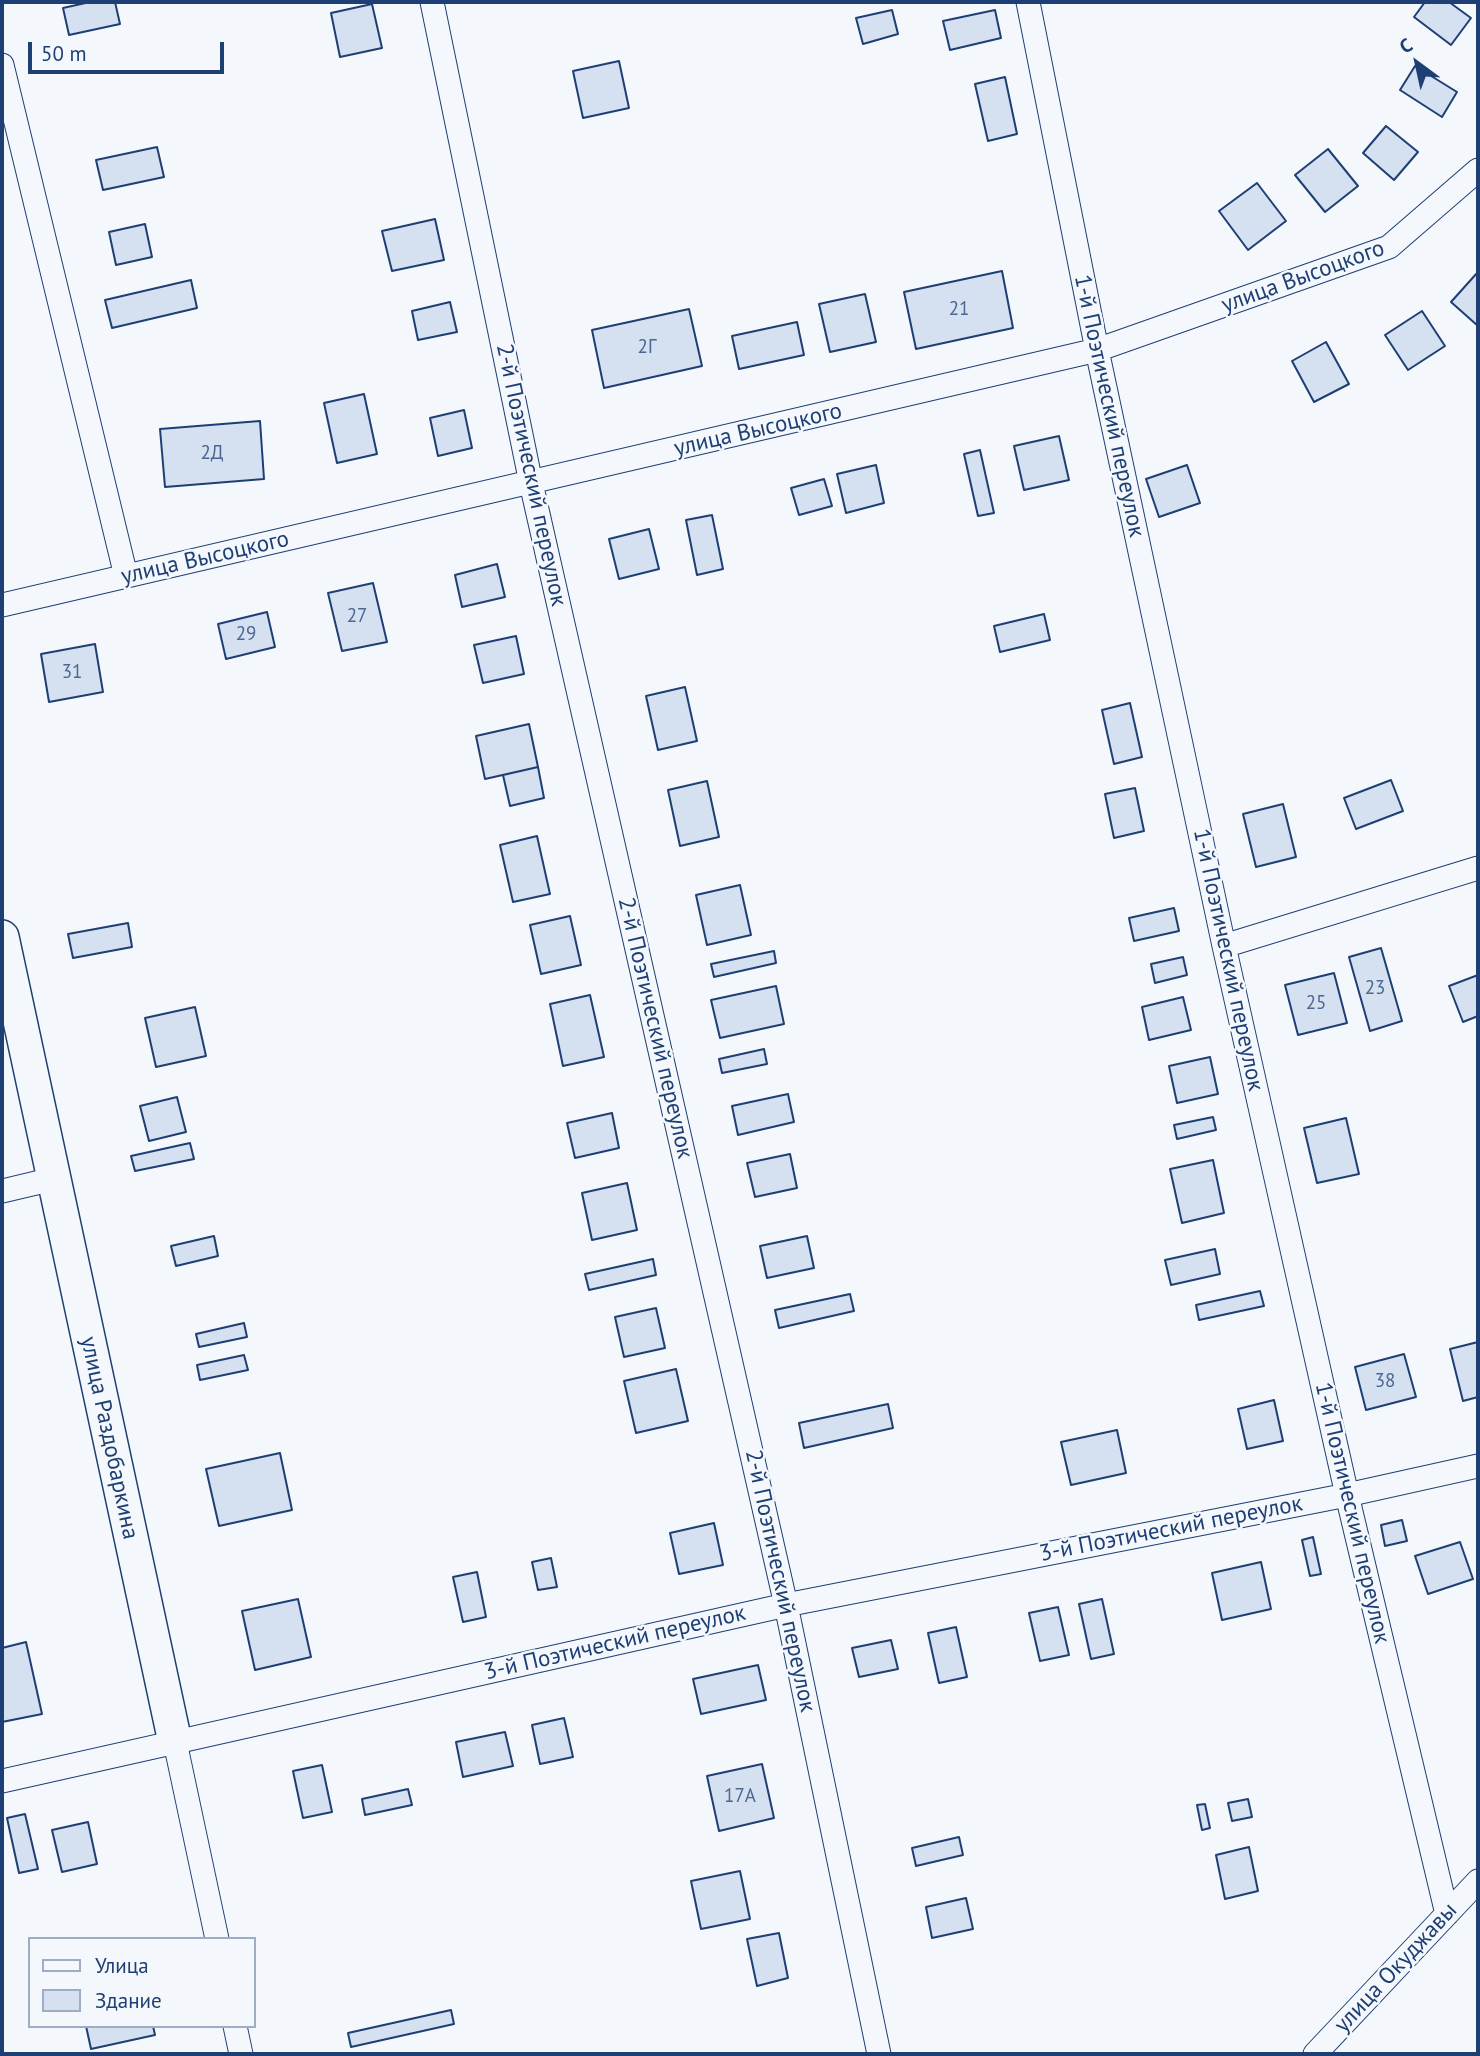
<!DOCTYPE html>
<html>
<head>
<meta charset="utf-8">
<style>
  body { margin:0 }
  #map { position:relative; width:1480px; height:2056px; overflow:hidden; background:#f4f7fb; font-family:"PT Sans",sans-serif }
  canvas { display:block }
  .frame { position:absolute; inset:0; border:4px solid #1d3f73; pointer-events:none }
  .legend { position:absolute; left:28px; top:1937px; width:228px; height:91px; box-sizing:border-box; background:#f4f7fb; border:2px solid #9eadc5; margin:0; padding:9px 12px; list-style:none; font-size:21px; color:#1d3f73 }
  .legend li { display:flex; align-items:center; gap:14px; height:35px }
  .legend b { width:35px; border:2px solid #9eadc5 }
  .north { position:absolute; left:1382px; top:28px; width:70px; height:70px; -webkit-text-stroke:5px #f4f7fb; paint-order:stroke; rotate:327deg; font-size:19px; font-weight:700; line-height:28px; text-align:center; color:#1d3f73 }
  .north::after { content:''; display:block; margin:auto; width:24px; height:32px; background:#1d3f73; clip-path:polygon(50% 0,100% 100%,50% 72%,0 100%) }
  .scale { position:absolute; left:28px; top:42px; width:196px; height:32px; box-sizing:border-box; border:4px solid #1d3f73; border-top:0; padding-left:9px; font-size:21px; line-height:24px; white-space:nowrap; color:#1d3f73; -webkit-text-stroke:5px #f4f7fb; paint-order:stroke }
</style>
</head>
<body>
<div id="map">
<canvas width="1480" height="2056"></canvas>
<div class="frame"></div>
<ul class="legend">
<li><b style="height:9px;background:#f4f7fb"></b>Улица</li>
<li><b style="height:19px;background:#d5e0f0"></b>Здание</li>
</ul>
<div class="north">С</div>
<div class="scale">50 m</div>
</div>
<script>
const ctx = document.querySelector('canvas').getContext('2d');
ctx.lineJoin = 'round';
function paint(path, color) {
  ctx.fillStyle = color;
  ctx.fill(path, 'evenodd');
}
function poly(rows) {
  const path = new Path2D();
  for (const r of rows) {
    path.moveTo(r[0], r[1]);
    for (let i = 2; i < r.length; i += 2) path.lineTo(r[i], r[i + 1]);
  }
  return path;
}
function strokePath(path, color, width, dash) {
  ctx.strokeStyle = color;
  ctx.lineWidth = width;
  ctx.lineCap = dash ? 'butt' : 'round';
  ctx.setLineDash(dash || []);
  ctx.stroke(path);
}
function write(font, color, halo, rows, align = 'center') {
  ctx.font = font + ' "PT Sans",sans-serif';
  ctx.lineWidth = 5;
  ctx.setLineDash([]);
  ctx.textBaseline = 'middle';
  ctx.strokeStyle = halo;
  ctx.fillStyle = color;
  for (const [text, x, y, turn = 0] of rows) {
    ctx.save();
    ctx.translate(x, y);
    ctx.rotate((+turn || 0) * Math.PI / 180);
    ctx.textAlign = isNaN(turn) ? turn : align;
    if (halo) ctx.strokeText(text, 0, 0);
    ctx.fillText(text, 0, 0);
    ctx.restore();
  }
}
const building = poly([
  [90,2,115,2,120,24,69,35,63,8,90,2],
  [1425,2,1449,2,1471,18,1451,45,1414,17,1425,2],
  [372,4,382,48,340,57,331,13,372,4],
  [892,10,898,34,863,44,856,18,892,10],
  [995,10,1001,38,950,50,943,21,995,10],
  [619,61,629,108,583,118,573,71,619,61],
  [1415,66,1457,92,1442,117,1400,90,1415,66],
  [1005,77,1017,134,988,141,975,84,1005,77],
  [1386,126,1418,152,1394,180,1363,153,1386,126],
  [157,147,164,177,103,190,96,160,157,147],
  [1328,149,1358,186,1325,212,1295,175,1328,149],
  [1257,183,1286,221,1248,250,1219,211,1257,183],
  [435,219,444,260,392,271,382,231,435,219],
  [145,224,152,257,116,265,109,232,145,224],
  [1002,271,1013,328,916,349,904,292,1002,271],
  [1477,273,1478,275,1478,326,1451,302,1477,273],
  [191,280,197,308,112,328,105,300,191,280],
  [865,294,876,342,830,352,819,304,865,294],
  [450,302,457,332,418,340,412,311,450,302],
  [689,309,702,366,604,388,592,330,689,309],
  [1422,311,1445,346,1408,370,1385,335,1422,311],
  [797,322,804,355,739,369,732,336,797,322],
  [1326,342,1349,384,1314,402,1292,361,1326,342],
  [364,394,377,454,337,463,324,403,364,394],
  [464,410,472,448,438,456,430,418,464,410],
  [260,421,264,479,165,487,160,429,260,421],
  [1059,436,1069,480,1024,490,1014,446,1059,436],
  [980,450,994,513,978,516,964,454,980,450],
  [876,465,884,503,846,513,837,474,876,465],
  [1187,465,1200,503,1159,517,1146,479,1187,465],
  [824,479,832,506,799,515,791,488,824,479],
  [712,515,723,569,697,575,686,520,712,515],
  [649,529,659,569,619,579,609,539,649,529],
  [497,564,505,597,462,607,455,575,497,564],
  [373,583,387,642,342,651,328,593,373,583],
  [267,612,275,647,226,659,218,624,267,612],
  [1044,614,1050,640,1000,652,994,626,1044,614],
  [516,636,524,674,483,683,474,645,516,636],
  [95,644,103,692,49,702,41,654,95,644],
  [685,687,697,741,658,750,646,696,685,687],
  [1130,703,1142,757,1114,764,1102,710,1130,703],
  [529,724,538,767,485,779,476,736,529,724],
  [538,767,544,798,510,806,503,775,538,767],
  [1391,780,1403,811,1356,829,1344,798,1391,780],
  [707,781,719,837,680,846,668,790,707,781],
  [1135,788,1144,831,1114,838,1105,794,1135,788],
  [1283,804,1296,857,1256,867,1243,814,1283,804],
  [537,836,550,894,513,902,500,845,537,836],
  [740,885,751,935,707,945,696,895,740,885],
  [1174,908,1179,931,1134,941,1129,918,1174,908],
  [570,916,581,965,541,974,530,925,570,916],
  [128,923,132,947,73,958,68,934,128,923],
  [1381,948,1402,1021,1370,1031,1349,957,1381,948],
  [774,951,776,963,714,977,711,964,774,951],
  [1183,957,1187,975,1155,983,1151,964,1183,957],
  [1334,973,1347,1023,1298,1035,1285,985,1334,973],
  [1478,975,1478,1016,1463,1022,1449,986,1478,975],
  [776,986,784,1024,720,1038,711,1000,776,986],
  [590,995,604,1057,563,1066,550,1004,590,995],
  [1183,997,1191,1030,1149,1040,1142,1007,1183,997],
  [195,1007,206,1056,156,1067,145,1018,195,1007],
  [764,1049,767,1064,722,1073,719,1059,764,1049],
  [1210,1057,1218,1094,1177,1103,1169,1066,1210,1057],
  [788,1094,794,1122,738,1135,732,1106,788,1094],
  [177,1097,186,1132,149,1141,140,1106,177,1097],
  [612,1113,619,1148,575,1158,567,1123,612,1113],
  [1213,1117,1216,1130,1177,1139,1174,1125,1213,1117],
  [1346,1118,1359,1174,1317,1183,1304,1128,1346,1118],
  [190,1143,194,1159,135,1171,131,1156,190,1143],
  [790,1154,797,1188,755,1197,747,1163,790,1154],
  [1213,1160,1224,1213,1182,1223,1170,1169,1213,1160],
  [627,1183,637,1230,592,1240,582,1193,627,1183],
  [214,1236,218,1256,176,1266,171,1246,214,1236],
  [807,1236,814,1268,767,1278,760,1246,807,1236],
  [1215,1249,1220,1274,1171,1285,1165,1260,1215,1249],
  [653,1259,656,1275,589,1290,585,1274,653,1259],
  [1260,1291,1264,1306,1199,1320,1196,1305,1260,1291],
  [850,1294,854,1311,779,1328,775,1310,850,1294],
  [656,1308,665,1348,624,1357,615,1317,656,1308],
  [244,1323,247,1337,199,1347,196,1334,244,1323],
  [1478,1342,1478,1397,1463,1401,1450,1349,1478,1342],
  [1404,1354,1416,1397,1366,1410,1355,1367,1404,1354],
  [244,1355,248,1370,200,1380,197,1365,244,1355],
  [676,1369,688,1421,636,1433,624,1381,676,1369],
  [1274,1400,1283,1441,1247,1449,1238,1409,1274,1400],
  [888,1404,893,1428,804,1448,799,1423,888,1404],
  [1117,1430,1126,1473,1071,1485,1061,1442,1117,1430],
  [280,1453,292,1510,219,1526,206,1469,280,1453],
  [1402,1520,1407,1541,1385,1546,1381,1525,1402,1520],
  [714,1523,723,1565,679,1574,670,1533,714,1523],
  [1313,1537,1321,1574,1310,1576,1302,1540,1313,1537],
  [1460,1542,1473,1579,1428,1594,1415,1556,1460,1542],
  [551,1558,557,1587,538,1590,532,1562,551,1558],
  [1261,1562,1271,1609,1222,1620,1212,1573,1261,1562],
  [477,1572,486,1617,463,1622,453,1577,477,1572],
  [298,1599,311,1657,255,1670,242,1611,298,1599],
  [1102,1599,1114,1654,1091,1659,1079,1604,1102,1599],
  [1058,1607,1069,1655,1040,1661,1029,1613,1058,1607],
  [956,1627,967,1677,939,1683,928,1633,956,1627],
  [891,1640,898,1669,859,1677,852,1648,891,1640],
  [26,1642,42,1714,2,1722,2,1648,26,1642],
  [758,1665,766,1700,701,1714,693,1679,758,1665],
  [564,1718,573,1757,540,1764,532,1725,564,1718],
  [505,1732,513,1766,463,1777,456,1742,505,1732],
  [762,1764,774,1818,719,1831,707,1776,762,1764],
  [322,1765,332,1812,303,1818,293,1771,322,1765],
  [408,1789,412,1805,365,1815,362,1799,408,1789],
  [1248,1799,1252,1817,1232,1821,1228,1803,1248,1799],
  [1205,1804,1210,1828,1202,1830,1197,1805,1205,1804],
  [25,1814,38,1869,19,1873,7,1818,25,1814],
  [88,1822,97,1864,62,1872,52,1830,88,1822],
  [959,1837,963,1855,916,1866,912,1848,959,1837],
  [1249,1847,1258,1891,1225,1899,1216,1855,1249,1847],
  [740,1871,750,1919,701,1929,691,1881,740,1871],
  [966,1898,973,1929,932,1938,926,1907,966,1898],
  [779,1933,788,1978,757,1986,747,1939,779,1933],
  [451,2010,454,2024,351,2047,348,2033,451,2010],
  [86,2026,153,2026,155,2035,91,2049,86,2026]
]);
const street = poly([
  [432,2,531,483,786,1605,879,2054],
  [1028,2,1097,350,1224,946,1347,1495,1447,1914],
  [2,65,126,576],
  [2,605,1097,350,1389,247,1478,170],
  [1224,946,1478,868],
  [2,1191,53,1179],
  [175,1742,217,1939],
  [2,1781,786,1605,1347,1495,1478,1466],
  [235,2026,241,2054],
  [1315,2054,1478,1881]
]);
const secondary = poly([
  [2,937,175,1742]
]);
const numberNames = [
  ["21",959,310],
  ["2Г",647,348],
  ["2Д",212,454],
  ["27",357,617],
  ["29",246,635],
  ["31",72,673],
  ["23",1375,989],
  ["25",1316,1004],
  ["38",1385,1382],
  ["17А",740,1797]
];
const streetNames = [
  ["улица Высоцкого",1303,277,-20],
  ["1-й Поэтический переулок",1109,406,78],
  ["улица Высоцкого",758,430,-13],
  ["2-й Поэтический переулок",531,475,78],
  ["улица Высоцкого",205,558,-13],
  ["1-й Поэтический переулок",1228,960,78],
  ["2-й Поэтический переулок",655,1028,77],
  ["улица Раздобаркина",109,1438,78],
  ["1-й Поэтический переулок",1352,1513,77],
  ["3-й Поэтический переулок",1171,1529,-11],
  ["2-й Поэтический переулок",780,1581,78],
  ["3-й Поэтический переулок",615,1643,-13],
  ["улица Окуджавы",1396,1968,-47]
];
paint(building, '#d5e0f0');
strokePath(building, '#1d3f73', 2);
strokePath(street, '#1d3f73', 25);
strokePath(secondary, '#1d3f73', 36);
strokePath(street, '#f4f7fb', 23);
strokePath(secondary, '#f4f7fb', 33);
write('19px', '#4b6792', null, numberNames);
write('23px', '#1d3f73', '#f4f7fb', streetNames);
</script>
</body>
</html>
